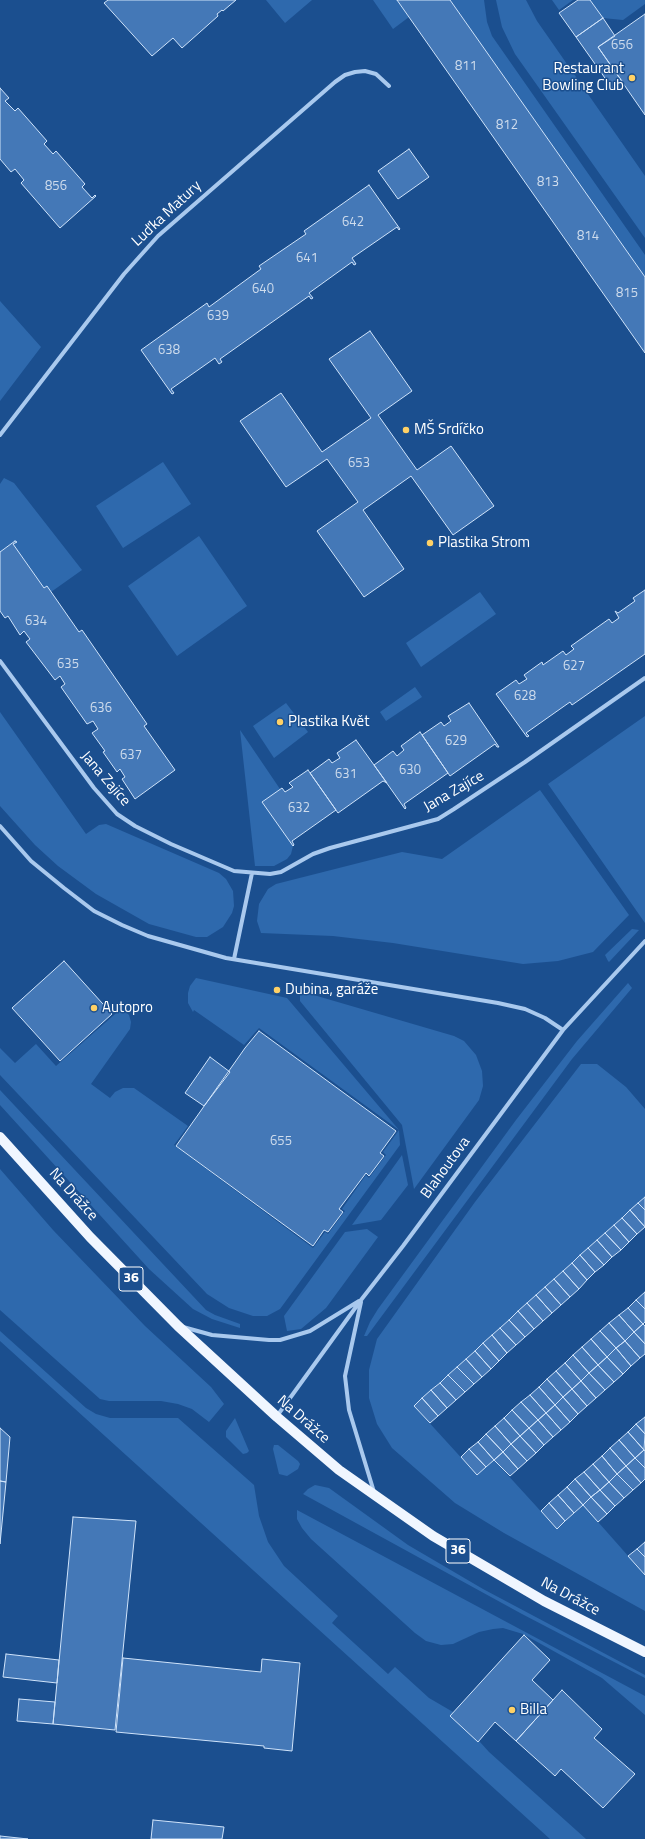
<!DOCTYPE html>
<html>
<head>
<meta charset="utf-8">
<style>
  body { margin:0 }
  canvas { display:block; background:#1b4f8f }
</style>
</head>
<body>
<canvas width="645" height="1839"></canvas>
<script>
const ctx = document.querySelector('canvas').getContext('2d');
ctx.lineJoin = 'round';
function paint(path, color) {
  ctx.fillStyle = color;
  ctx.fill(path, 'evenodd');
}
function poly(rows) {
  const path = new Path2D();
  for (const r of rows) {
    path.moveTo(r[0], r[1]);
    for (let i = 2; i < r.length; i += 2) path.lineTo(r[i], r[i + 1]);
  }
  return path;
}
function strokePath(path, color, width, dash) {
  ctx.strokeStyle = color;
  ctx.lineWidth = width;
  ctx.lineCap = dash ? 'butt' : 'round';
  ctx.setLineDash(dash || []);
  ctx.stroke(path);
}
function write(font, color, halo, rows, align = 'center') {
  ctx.font = font + ' "Titillium Web",sans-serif';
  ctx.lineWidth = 3;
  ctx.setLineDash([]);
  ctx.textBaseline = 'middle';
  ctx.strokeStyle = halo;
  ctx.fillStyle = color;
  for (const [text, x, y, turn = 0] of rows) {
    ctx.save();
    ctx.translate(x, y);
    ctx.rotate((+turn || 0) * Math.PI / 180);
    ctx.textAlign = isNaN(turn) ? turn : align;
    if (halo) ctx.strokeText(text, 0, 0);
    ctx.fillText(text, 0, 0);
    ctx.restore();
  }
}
const green = poly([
  [266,0,312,0,285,23],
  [373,0,397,0,409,17,393,29],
  [450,0,484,0,487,22,492,36,645,255,645,277],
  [496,0,526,0,537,21,645,176,645,238,515,54,502,27],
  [552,0,573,0,559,10],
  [590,0,645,0,645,4,623,20,603,18],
  [0,301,41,347,0,401],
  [163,462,191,504,123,548,96,506],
  [4,478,14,483,82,570,51,592,44,588,13,544,16,542,15,541,0,552,0,484],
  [199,536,247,606,177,656,128,586],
  [480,592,496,614,421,667,406,643],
  [415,687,422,697,386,721,380,712],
  [286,703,308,732,274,758,253,726],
  [0,712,86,834,99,825,106,824,219,873,226,879,233,891,234,906,232,913,223,927,207,937,196,937,149,924,96,894,58,866,35,845,0,806],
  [645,716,645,923,548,784],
  [240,730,280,789,293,846,291,854,287,859,274,866,255,866],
  [540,790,629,915,593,952,558,961,523,964,393,943,333,936,261,933,257,921,259,904,268,889,276,884,402,852,442,859],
  [632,929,639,930,609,962,608,961,605,955],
  [196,978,287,998,399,1130,400,1145,280,1309,267,1316,253,1316,229,1308,207,1294,0,1075,0,1048,15,1063,36,1044,56,1066,122,1008,129,1015,131,1022,130,1029,91,1084,110,1098,115,1092,123,1088,134,1088,188,1126,174,1145,313,1248,325,1232,328,1234,345,1211,342,1209,366,1175,369,1178,386,1155,383,1152,399,1130,259,1028,244,1045,194,1010,193,1012,188,1003,188,993,190,986],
  [628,983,632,988,572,1059,367,1336,364,1336,370,1322,378,1309,516,1120,577,1041],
  [300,991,454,1036,464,1041,476,1055,482,1071,483,1086,479,1100,414,1189,402,1125,300,1001],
  [581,1064,597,1064,626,1087,645,1109,645,1197,414,1406,477,1475,494,1460,557,1529,583,1505,645,1575,645,1611,504,1533,455,1503,392,1448,377,1424,369,1398,369,1370,377,1339,475,1202],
  [0,1090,206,1310,215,1315,240,1324,240,1328,212,1319,193,1309,149,1269,0,1105],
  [402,1155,408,1185,381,1220,352,1225],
  [0,1169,53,1230,145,1326,211,1387,224,1404,209,1422,192,1409,178,1404,161,1401,109,1401,100,1399,0,1310],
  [367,1229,378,1237,326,1308,301,1329,287,1331,284,1316,345,1232],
  [0,1331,86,1408,96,1414,110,1418,178,1418,254,1485,259,1516,268,1542,284,1566,338,1616,332,1623,388,1674,395,1667,429,1698,453,1712,489,1752,586,1839,550,1839,0,1341],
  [235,1418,249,1451,247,1453,243,1454,226,1437,226,1431],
  [274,1445,278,1445,298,1461,300,1464,298,1469,287,1476,279,1474,273,1449],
  [315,1485,329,1488,408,1545,483,1589,645,1675,645,1678,522,1614,303,1494,308,1489],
  [297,1510,645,1696,645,1715,602,1678,523,1634,503,1628,493,1629,479,1632,453,1644,441,1645,426,1641,415,1633,311,1539,302,1528,297,1519]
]);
const building = poly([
  [108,0,236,0,223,11,222,10,217,14,218,16,182,48,173,38,152,56,104,3,108,0],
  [397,0,450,0,645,277,645,353,397,0],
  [578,0,590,0,603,18,576,37,559,13,578,0],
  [645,14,645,115,598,47,645,14],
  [603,18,615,36,598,47,622,81,612,88,576,37,603,18],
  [0,88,9,98,5,101,15,111,18,108,47,141,44,144,53,154,56,151,85,184,82,187,92,198,95,195,96,196,60,228,21,183,24,180,15,169,11,172,0,159,0,88],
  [409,149,429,177,398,199,378,171,409,149],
  [369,185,400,229,399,230,397,227,352,258,356,264,354,265,352,262,309,293,313,298,311,299,309,296,220,359,222,362,219,364,215,358,171,389,174,393,172,394,141,350,207,303,209,307,261,269,259,266,306,234,304,231,369,185],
  [370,331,412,391,378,415,417,470,451,446,494,506,453,535,411,476,363,510,404,569,364,597,317,531,358,502,327,459,286,487,240,421,281,393,322,452,371,418,329,359,370,331],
  [15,541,17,542,13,544,44,588,47,586,79,632,82,630,147,724,144,726,175,770,135,799,122,779,125,777,120,769,117,772,103,752,105,751,92,733,98,729,93,721,87,724,61,687,65,684,60,676,55,680,26,642,30,639,24,631,20,635,8,616,5,618,0,611,0,552,15,541],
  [645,590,645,654,572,705,570,702,526,733,529,736,527,737,496,694,516,680,519,684,527,679,524,675,542,662,543,665,563,651,566,655,574,649,571,646,609,619,612,623,619,618,615,611,618,613,635,601,633,598,645,590],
  [469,703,499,747,497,747,495,744,450,776,422,735,441,722,444,726,451,721,448,716,469,703],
  [420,732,448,773,404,804,406,808,405,809,374,765,393,751,397,756,404,750,401,746,420,732],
  [356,740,387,783,383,781,338,813,310,773,329,759,332,763,340,758,337,753,356,740],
  [308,770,336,810,292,841,294,845,293,846,262,802,282,788,285,792,293,787,289,783,308,770],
  [64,961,112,1014,60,1061,12,1008,64,961],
  [259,1031,396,1131,380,1153,384,1156,369,1176,366,1173,339,1209,343,1212,328,1232,324,1230,313,1246,176,1146,245,1048,259,1031],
  [210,1057,230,1072,204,1106,185,1093,210,1057],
  [645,1197,645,1210,638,1203,645,1197],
  [638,1203,645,1210,645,1227,630,1210,638,1203],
  [630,1210,645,1227,637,1234,622,1218,630,1210],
  [622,1218,637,1234,629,1242,614,1225,622,1218],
  [614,1225,629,1242,621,1250,605,1233,614,1225],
  [605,1233,621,1250,612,1257,597,1240,605,1233],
  [597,1240,612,1257,604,1265,588,1248,597,1240],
  [588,1248,604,1265,595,1272,580,1255,588,1248],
  [580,1255,595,1272,587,1280,572,1263,580,1255],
  [572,1263,587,1280,579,1289,563,1271,572,1263],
  [563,1271,579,1289,570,1297,554,1279,563,1271],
  [554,1279,570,1297,561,1305,545,1287,554,1279],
  [545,1287,561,1305,552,1313,536,1295,545,1287],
  [645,1292,645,1309,636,1300,645,1292],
  [536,1295,552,1313,543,1321,527,1303,536,1295],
  [636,1300,645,1309,645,1322,643,1324,628,1308,636,1300],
  [527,1303,543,1321,534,1329,518,1311,527,1303],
  [628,1308,643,1324,634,1332,619,1315,628,1308],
  [518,1311,534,1329,525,1337,509,1320,518,1311],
  [619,1315,634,1332,625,1341,609,1323,619,1315],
  [509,1320,525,1337,516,1345,500,1328,509,1320],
  [609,1323,625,1341,616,1348,600,1331,609,1323],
  [643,1324,645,1326,645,1344,634,1332,643,1324],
  [500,1328,516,1345,507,1353,492,1335,500,1328],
  [600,1331,616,1348,607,1357,591,1339,600,1331],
  [634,1332,645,1344,645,1354,640,1358,625,1341,634,1332],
  [492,1335,507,1353,499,1361,483,1343,492,1335],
  [591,1339,607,1357,598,1365,582,1347,591,1339],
  [625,1341,640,1358,631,1366,616,1348,625,1341],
  [483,1343,499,1361,491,1369,475,1351,483,1343],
  [582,1347,598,1365,589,1373,573,1355,582,1347],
  [616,1348,631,1366,623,1374,607,1357,616,1348],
  [475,1351,491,1369,482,1377,466,1359,475,1351],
  [573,1355,589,1373,581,1381,565,1363,573,1355],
  [607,1357,623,1374,614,1382,598,1365,607,1357],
  [466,1359,482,1377,474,1384,457,1367,466,1359],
  [565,1363,581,1381,572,1389,556,1371,565,1363],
  [598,1365,614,1382,605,1390,589,1373,598,1365],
  [457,1367,474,1384,465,1392,448,1375,457,1367],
  [556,1371,572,1389,563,1397,547,1379,556,1371],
  [589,1373,605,1390,596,1398,581,1381,589,1373],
  [448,1375,465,1392,456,1400,440,1383,448,1375],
  [547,1379,563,1397,555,1405,539,1387,547,1379],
  [581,1381,596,1398,587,1406,572,1389,581,1381],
  [440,1383,456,1400,447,1408,431,1390,440,1383],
  [539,1387,555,1405,546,1413,530,1395,539,1387],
  [572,1389,587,1406,578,1414,563,1397,572,1389],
  [431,1390,447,1408,438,1416,422,1398,431,1390],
  [530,1395,546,1413,538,1420,521,1402,530,1395],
  [563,1397,578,1414,570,1422,555,1405,563,1397],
  [422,1398,438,1416,430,1423,414,1406,422,1398],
  [521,1402,538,1420,529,1428,512,1410,521,1402],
  [555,1405,570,1422,561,1430,546,1413,555,1405],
  [512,1410,529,1428,520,1436,504,1418,512,1410],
  [546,1413,561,1430,553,1437,538,1420,546,1413],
  [645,1417,645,1434,636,1424,645,1417],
  [504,1418,520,1436,511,1444,495,1426,504,1418],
  [538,1420,553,1437,544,1445,529,1428,538,1420],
  [636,1424,645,1434,644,1450,628,1432,636,1424],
  [495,1426,511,1444,503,1452,486,1434,495,1426],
  [0,1428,10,1437,6,1482,0,1481,0,1428],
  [529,1428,544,1445,536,1453,520,1436,529,1428],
  [628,1432,644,1450,635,1458,619,1440,628,1432],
  [486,1434,503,1452,494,1460,478,1442,486,1434],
  [520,1436,536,1453,527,1461,511,1444,520,1436],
  [619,1440,635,1458,626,1466,610,1448,619,1440],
  [478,1442,494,1460,486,1467,469,1449,478,1442],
  [511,1444,527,1461,518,1469,503,1452,511,1444],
  [610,1448,626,1466,617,1474,602,1456,610,1448],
  [469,1449,486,1467,477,1475,461,1457,469,1449],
  [644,1450,645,1451,645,1468,635,1458,644,1450],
  [503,1452,518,1469,510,1476,494,1460,503,1452],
  [602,1456,617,1474,609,1482,593,1464,602,1456],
  [635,1458,645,1468,645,1479,641,1483,626,1466,635,1458],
  [593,1464,609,1482,600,1490,584,1472,593,1464],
  [626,1466,641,1483,633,1490,617,1474,626,1466],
  [584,1472,600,1490,591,1497,575,1479,584,1472],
  [617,1474,633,1490,624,1498,609,1482,617,1474],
  [575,1479,591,1497,583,1505,567,1487,575,1479],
  [0,1481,6,1482,0,1544,0,1481],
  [609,1482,624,1498,615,1506,600,1490,609,1482],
  [567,1487,583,1505,574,1513,558,1495,567,1487],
  [600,1490,615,1506,607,1514,591,1497,600,1490],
  [558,1495,574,1513,565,1521,549,1503,558,1495],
  [591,1497,607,1514,598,1522,583,1505,591,1497],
  [549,1503,565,1521,557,1529,541,1511,549,1503],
  [73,1517,136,1521,115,1730,53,1724,73,1517],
  [645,1542,645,1557,637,1549,645,1542],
  [637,1549,645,1557,645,1575,628,1556,637,1549],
  [524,1635,550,1660,532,1680,553,1700,516,1741,495,1722,478,1742,450,1716,524,1635],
  [6,1654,59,1660,57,1683,3,1677,6,1654],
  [123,1658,261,1672,262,1659,300,1663,292,1751,264,1748,264,1746,116,1732,123,1658],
  [562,1690,602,1729,594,1738,635,1774,603,1808,561,1769,555,1776,516,1741,562,1690],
  [19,1699,55,1702,53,1724,17,1721,19,1699],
  [153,1820,224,1827,222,1839,151,1839,153,1820],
  [0,1836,28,1839,0,1839,0,1836]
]);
const minor = poly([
  [0,435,124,274,158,236,335,82,345,75,355,72,365,71,376,74,389,86],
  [0,661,94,788,117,814,135,826,171,844,234,871,270,874,281,872,313,854,330,848,438,819,454,809,525,762,645,678],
  [0,826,31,861,64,888,94,911,122,925,148,936,226,958,498,1003,525,1009,545,1018,563,1030],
  [234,959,252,873],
  [361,1302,345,1376,349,1410,374,1492],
  [183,1327,212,1335,269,1340,280,1340,310,1331,359,1301],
  [277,1416,361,1300,403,1246,563,1030,645,941]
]);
const primary = poly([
  [0,1137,90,1237,178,1326,277,1417,339,1470,433,1536,544,1601,645,1652]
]);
const markers = [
  [632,78,4,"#ffd166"],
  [406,430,4,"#ffd166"],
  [430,543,4,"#ffd166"],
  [280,722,4,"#ffd166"],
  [277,990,4,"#ffd166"],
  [94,1008,4,"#ffd166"],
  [512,1710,4,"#ffd166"]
];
const numberNames = [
  ["656",622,46],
  ["811",466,67],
  ["812",507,126],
  ["813",548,183],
  ["856",56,187],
  ["642",353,223],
  ["814",588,237],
  ["641",307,259],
  ["640",263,290],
  ["815",627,294],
  ["639",218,317],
  ["638",169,351],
  ["653",359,464],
  ["634",36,622],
  ["635",68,665],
  ["627",574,667],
  ["628",525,697],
  ["636",101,709],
  ["629",456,742],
  ["637",131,756],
  ["630",410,771],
  ["631",346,775],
  ["632",299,809],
  ["655",281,1142]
];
const shields = [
  [131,1279,24],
  [458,1551,24]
];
const shieldNames = [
  ["36",131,1279],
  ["36",458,1551]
];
const poiNames = [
  ["Restaurant",624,69,"right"],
  ["Bowling Club",624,86,"right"],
  ["MŠ Srdíčko",414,430],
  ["Plastika Strom",438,543],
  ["Plastika Květ",288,722],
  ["Dubina, garáže",285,990],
  ["Autopro",102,1008],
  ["Billa",520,1710]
];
const streetNames = [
  ["Luďka Matury",167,214,-43],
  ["Jana Zajíce",105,779,49],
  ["Jana Zajíce",454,792,-30],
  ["Blahoutova",446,1168,-54],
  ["Na Drážce",73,1195,48],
  ["Na Drážce",303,1420,41],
  ["Na Drážce",570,1597,28]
];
paint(green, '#2e69ad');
paint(building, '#4478b7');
strokePath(building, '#cfe3fa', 1);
strokePath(minor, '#a9c9ee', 4);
strokePath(primary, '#f0f6ff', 10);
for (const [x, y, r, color] of markers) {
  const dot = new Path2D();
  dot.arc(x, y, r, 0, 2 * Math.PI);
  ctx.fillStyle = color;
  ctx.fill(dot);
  strokePath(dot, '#1b4f8f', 1.5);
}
write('13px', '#d0dded', null, numberNames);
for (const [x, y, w] of shields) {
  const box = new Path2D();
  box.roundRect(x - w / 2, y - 12, w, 24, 3);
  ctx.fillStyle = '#1b4f8f';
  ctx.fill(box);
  strokePath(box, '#fff', 1);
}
write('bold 14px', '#fff', null, shieldNames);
write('15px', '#fff', '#1b4f8f', poiNames, 'left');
write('15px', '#fff', '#1b4f8f', streetNames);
</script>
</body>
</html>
